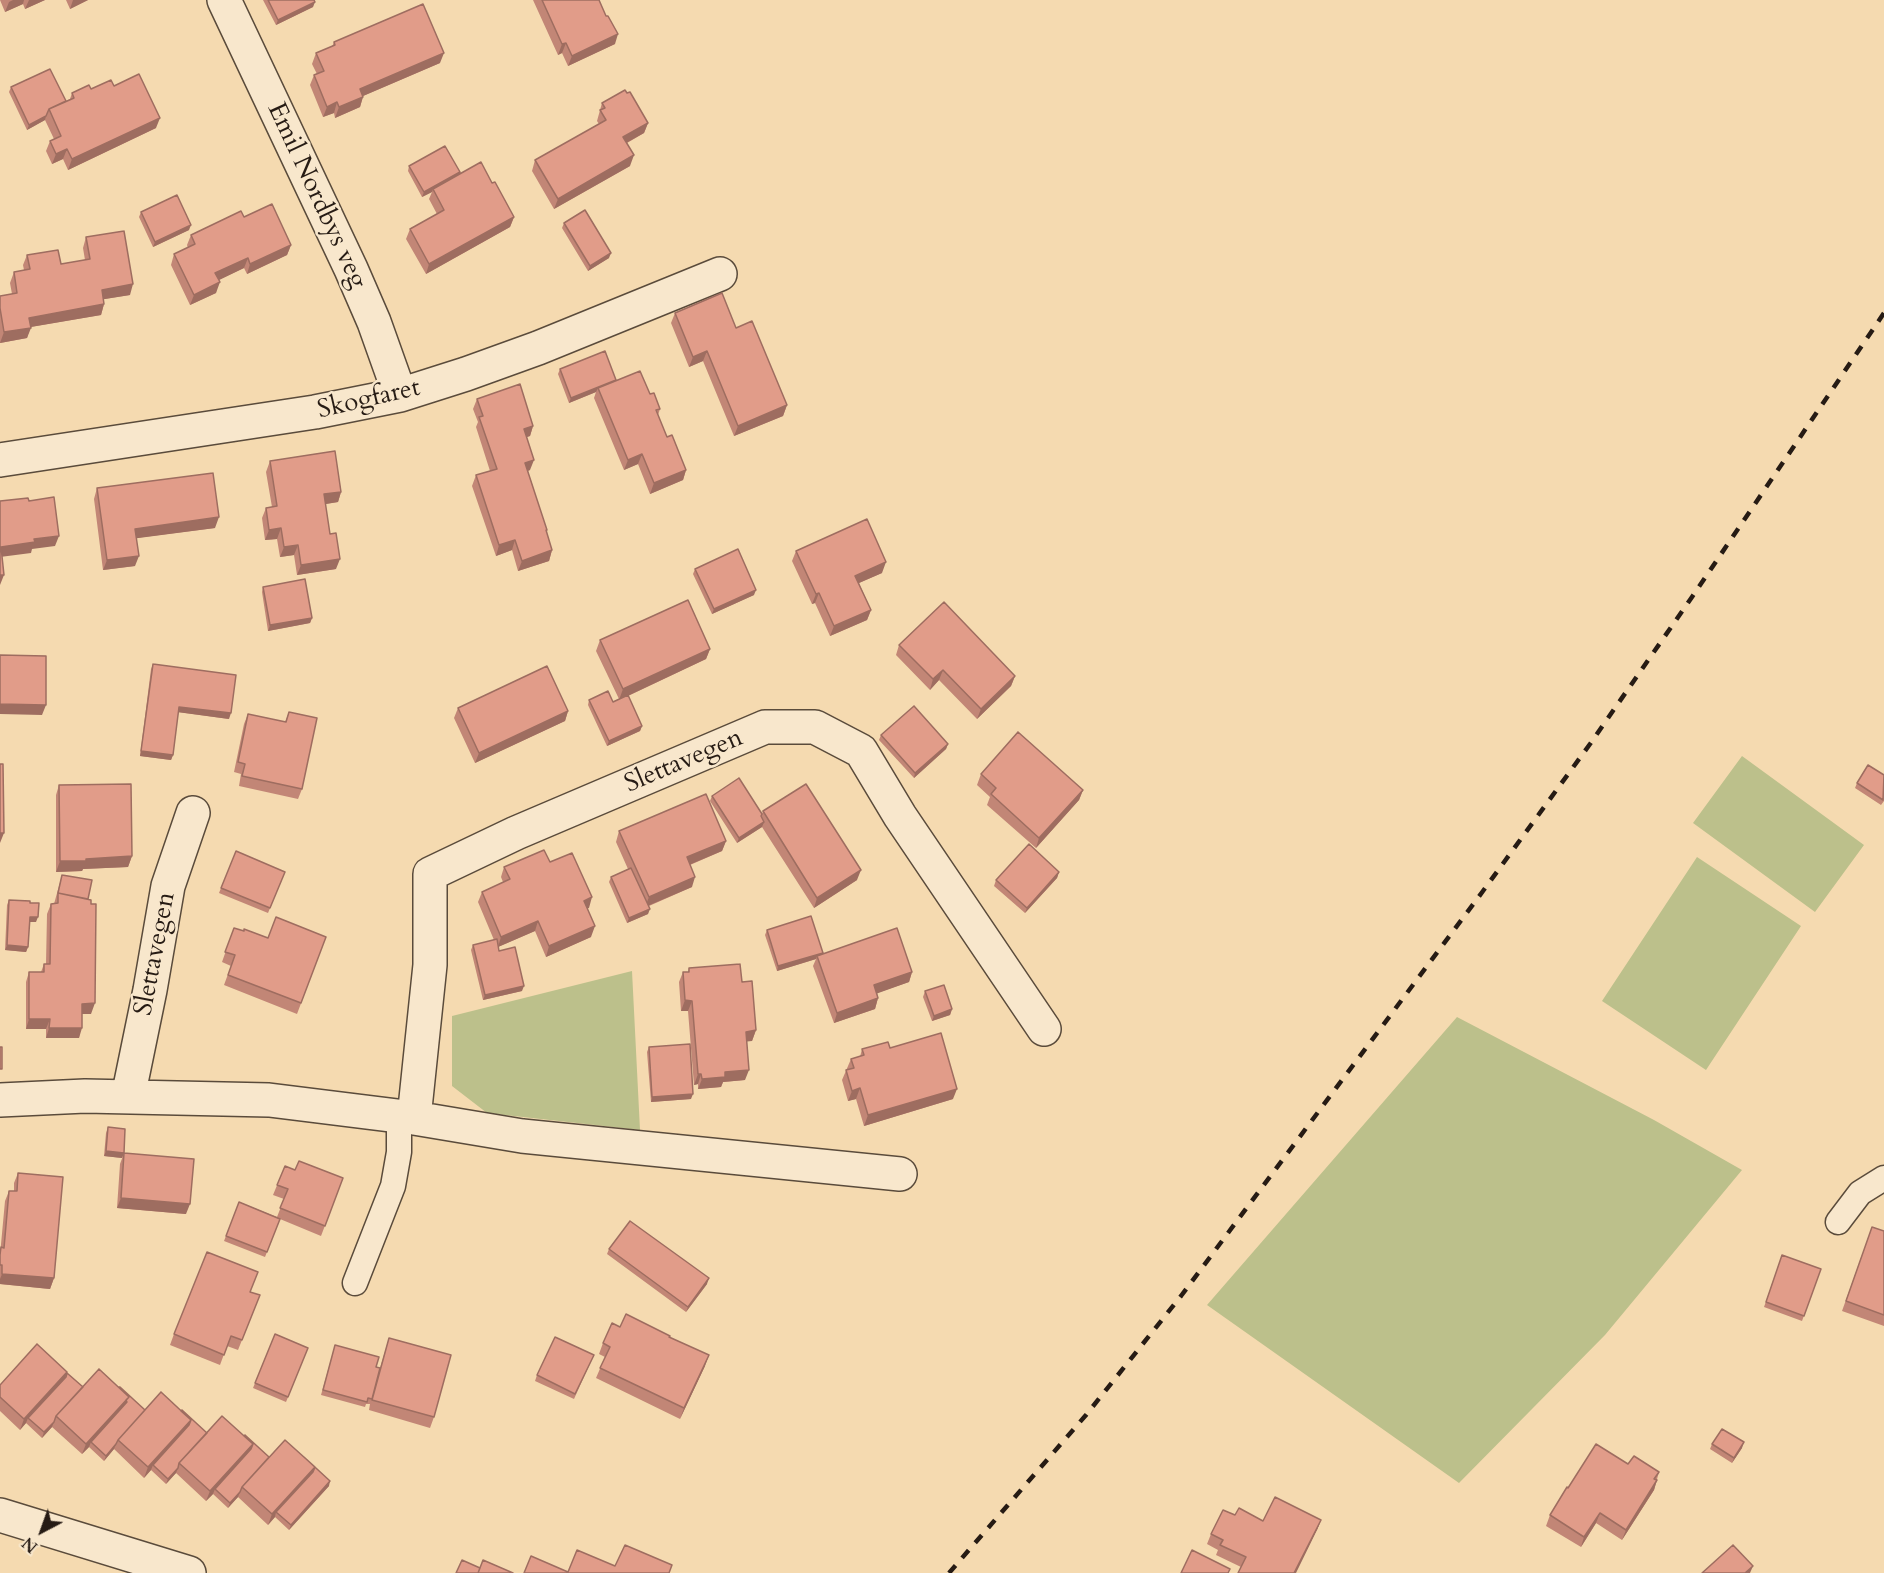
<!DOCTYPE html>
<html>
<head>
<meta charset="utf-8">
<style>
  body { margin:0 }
  #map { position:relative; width:1884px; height:1573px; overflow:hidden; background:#f5dab0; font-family:Cardo,serif }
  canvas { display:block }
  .north { position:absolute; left:12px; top:1501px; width:60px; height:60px; -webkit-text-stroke:4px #f8e7cc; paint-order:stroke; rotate:221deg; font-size:16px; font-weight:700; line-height:24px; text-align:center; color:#261b14 }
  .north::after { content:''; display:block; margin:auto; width:21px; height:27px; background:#261b14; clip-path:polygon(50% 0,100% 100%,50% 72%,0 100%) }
</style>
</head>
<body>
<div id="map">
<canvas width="1884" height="1573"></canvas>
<div class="north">N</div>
</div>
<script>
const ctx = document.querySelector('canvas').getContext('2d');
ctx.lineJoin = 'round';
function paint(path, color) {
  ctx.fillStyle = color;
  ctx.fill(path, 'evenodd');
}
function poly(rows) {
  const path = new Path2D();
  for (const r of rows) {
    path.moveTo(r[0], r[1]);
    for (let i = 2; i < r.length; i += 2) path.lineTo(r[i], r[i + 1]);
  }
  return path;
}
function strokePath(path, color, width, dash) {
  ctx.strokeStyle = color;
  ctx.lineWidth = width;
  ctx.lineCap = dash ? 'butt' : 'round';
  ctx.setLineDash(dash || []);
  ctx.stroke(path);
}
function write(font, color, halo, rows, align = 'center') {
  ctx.font = font + ' Cardo,serif';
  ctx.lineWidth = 5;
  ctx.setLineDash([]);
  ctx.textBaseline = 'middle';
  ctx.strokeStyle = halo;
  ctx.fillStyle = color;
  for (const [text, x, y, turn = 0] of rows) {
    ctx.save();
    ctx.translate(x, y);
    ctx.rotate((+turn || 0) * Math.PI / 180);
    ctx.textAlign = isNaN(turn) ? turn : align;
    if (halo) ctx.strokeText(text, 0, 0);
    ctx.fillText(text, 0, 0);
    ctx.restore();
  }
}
const green = poly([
  [1742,756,1864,845,1815,912,1693,823],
  [1697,857,1801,926,1706,1070,1602,1001],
  [632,971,640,1130,487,1113,452,1086,452,1016],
  [1457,1017,1654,1120,1742,1170,1605,1335,1459,1483,1207,1305]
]);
const service = poly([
  [1838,1222,1860,1193,1884,1178],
  [355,1283,393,1186,399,1152,399,1116]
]);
const minor = poly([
  [224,0,351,269,374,322,400,395],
  [0,460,315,412,400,395,466,374,538,348,720,274],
  [128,1097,150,990,168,886,193,813],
  [0,1100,85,1096,269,1100,414,1118,522,1136,900,1174],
  [414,1118,430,965,430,874,516,833,765,727,815,727,861,751,900,816,1044,1029],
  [0,1515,189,1573]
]);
const rail = poly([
  [949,1573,1086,1415,1181,1296,1483,891,1590,744,1692,597,1884,313]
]);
const wall = poly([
  [0,0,45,0,25,9,23,4,5,12],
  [66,0,88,0,70,9],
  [263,0,314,0,313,7,276,25],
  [533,0,599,0,615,44,568,66,562,53,558,55],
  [334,42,440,63,363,96,360,107,335,118,334,113,323,117,310,85,314,75,317,74,312,64,316,53,332,47],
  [114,86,156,128,68,170,63,159,52,164,46,151,50,141,54,139,45,120,27,130,9,92,11,87,66,101,70,99,72,93,91,89],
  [602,103,648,123,644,133,627,143,630,166,554,209,532,171,535,160,599,124,597,121],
  [409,166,459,174,492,183,514,217,510,227,426,274,406,239,410,229,437,214,429,199,432,192,422,197,408,171],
  [141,212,189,230,153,247,139,217],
  [244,217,291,245,287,255,247,274,244,268,218,280,216,293,190,305,171,265,174,254,188,248,187,245,191,235],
  [564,223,609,258,588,271,562,228],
  [86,237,130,295,104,299,104,304,101,315,30,327,27,338,0,343,0,296,12,294,10,283,14,272,24,270,23,265,27,255,61,264,85,260,83,248],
  [675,313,736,328,787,405,783,416,734,436,703,361,689,367,671,323],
  [560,369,616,380,650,394,660,409,658,415,667,437,686,470,683,480,650,494,638,464,624,470,594,398,596,392,569,403,558,374],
  [477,399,533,426,530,436,527,437,530,470,528,471,552,550,549,561,518,571,512,550,496,556,472,486,476,475,490,471,476,427,478,422,473,409],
  [270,461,341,492,338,502,325,504,336,569,297,575,294,555,280,557,277,539,265,540,262,518,266,508,272,507,266,472],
  [97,488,215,528,136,538,135,566,103,570,94,499],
  [796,551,882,573,859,583,871,610,867,620,830,636,815,603,812,604,792,561],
  [695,569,754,595,712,614,693,574],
  [263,587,312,618,310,623,268,631,262,592],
  [600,640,710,649,706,659,628,696,642,726,640,731,607,746,588,705,589,700,613,702,619,699,596,651],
  [899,645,1015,676,1011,686,977,719,939,680,930,690,896,655],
  [153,664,229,719,178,712,173,755,171,760,140,756,151,669],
  [458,708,568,711,565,721,475,763,454,718],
  [289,712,302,789,298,799,239,786,241,774,234,772,244,724,248,714,285,722],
  [881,735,948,744,946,749,914,778,879,740],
  [981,774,1083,790,1079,800,1036,848,987,805,990,797,977,785],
  [1884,775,1884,801,1881,805,1855,788,1857,783],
  [59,785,132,856,128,867,83,869,82,871,56,872,56,795],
  [712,796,762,814,763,811,857,880,814,908,762,827,737,843,710,801],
  [619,831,726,841,722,851,690,865,692,887,649,906,648,914,627,923,609,882,611,877,628,869,616,842],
  [236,851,285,872,268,913,219,893],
  [550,862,589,908,587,908,591,937,546,957,535,931,498,947,499,951,522,991,483,1000,471,950,473,945,494,940,478,902,482,892,503,882,501,877,504,867],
  [1059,872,1057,878,1025,913,994,886,996,880],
  [62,875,88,899,91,1014,82,1014,79,1038,46,1038,46,1029,26,1029,26,982,29,972,41,972,44,964,46,964,47,914,51,904,54,904],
  [9,900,30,903,36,922,29,922,28,947,26,952,5,950,7,905],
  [234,928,244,931,268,938,326,937,297,1014,224,985,231,966,222,962],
  [767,930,823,953,822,954,912,972,909,982,877,993,878,998,875,1009,834,1023,813,966,816,959,777,971,765,935],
  [689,968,742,982,756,1030,752,1041,747,1041,745,1080,723,1082,721,1087,698,1089,698,1084,694,1085,688,1011,681,1011,679,982,683,972,688,972],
  [925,991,952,1009,950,1015,932,1021,923,997],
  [649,1047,691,1099,651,1102,647,1052],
  [890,1048,953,1099,864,1126,856,1099,848,1101,842,1080,851,1059,860,1057,862,1049],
  [108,1127,124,1153,122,1158,104,1156,106,1133],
  [124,1153,186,1214,117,1208,120,1164],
  [285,1166,295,1170,343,1178,321,1236,280,1219,265,1257,224,1241,239,1202,277,1217,284,1199,273,1195],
  [18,1173,54,1278,50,1289,0,1284,0,1255,5,1201,9,1191,14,1191,14,1183],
  [1872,1227,1884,1231,1884,1326,1842,1311],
  [609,1249,707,1284,686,1312,607,1254],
  [1782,1255,1821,1269,1802,1321,1764,1307],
  [251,1292,256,1305,238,1350,227,1346,220,1365,170,1345,174,1334],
  [620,1327,670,1337,705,1366,680,1419,596,1378,605,1357,599,1354,603,1343],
  [275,1334,308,1348,286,1402,253,1388],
  [389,1338,434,1417,430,1428,369,1410,370,1404,366,1404,365,1407,321,1395,335,1345,376,1367,380,1368],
  [594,1355,574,1399,535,1381,537,1375],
  [67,1373,83,1387,207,1433,244,1436,269,1457,329,1486,289,1530,275,1517,268,1525,238,1497,228,1508,213,1494,206,1501,176,1473,166,1484,151,1470,144,1478,114,1449,104,1461,89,1447,82,1454,52,1427,42,1438,26,1423,20,1430,0,1411,0,1385],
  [1712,1444,1742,1448,1732,1463,1710,1449],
  [1628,1464,1659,1472,1654,1490,1622,1540,1596,1523,1581,1547,1546,1526,1550,1515,1568,1488],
  [1235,1515,1263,1521,1321,1520,1317,1530,1241,1567,1216,1555,1218,1550,1207,1544,1211,1534]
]);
const shadedWall = poly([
  [13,0,24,0,23,4,5,12,9,2],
  [29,0,45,0,25,9],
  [73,0,88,0,70,9],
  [315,2,313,7,276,25,278,20],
  [618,34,615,44,568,66,572,56],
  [566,43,562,53,558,55,562,44],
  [444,53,440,63,356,99,360,89],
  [363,97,360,107,335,118,339,107],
  [337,102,334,113,323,117,327,107],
  [46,116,45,120,27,130,29,125],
  [160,118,156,128,68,170,72,159],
  [648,123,644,133,619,147,623,137],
  [67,149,63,159,52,164,56,154],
  [634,155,630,166,554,209,558,199],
  [460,172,458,177,433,189,432,192,422,197,424,192],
  [514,217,510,227,426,274,429,264],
  [191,225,189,230,153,247,155,242],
  [291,245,287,255,247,274,250,264],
  [611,253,609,258,588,271,590,266],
  [248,258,244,268,211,284,215,273],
  [220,282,216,293,190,305,194,295],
  [133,284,130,295,99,300,102,290],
  [104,304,101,315,25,328,29,318],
  [31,328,27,338,0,343,4,332],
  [707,351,703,361,689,367,693,357],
  [616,380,598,388,596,392,569,403,571,398],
  [787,405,783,416,734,436,738,426],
  [533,426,530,436,520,439,524,429],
  [642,454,638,464,624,470,628,460],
  [534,460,530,470,521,473,525,463],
  [686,470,683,480,650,494,654,483],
  [341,492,338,502,320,505,324,494],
  [219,517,215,528,131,539,135,529],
  [281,528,277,539,265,540,269,530],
  [59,536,55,546,32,549,31,553,0,557,1,547,34,539],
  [515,540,512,550,496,556,499,545],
  [298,545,294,555,280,557,284,547],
  [552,550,549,561,518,571,522,561],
  [139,556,135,566,103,570,107,560],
  [340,559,336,569,297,575,301,565],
  [886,562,882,573,852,586,855,576],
  [0,575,4,575,0,585],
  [756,590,754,595,712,614,714,609],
  [819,593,815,603,812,604,816,594],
  [871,610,867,620,830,636,834,626],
  [312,618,310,623,268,631,270,625],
  [710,649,706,659,619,700,623,689],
  [943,670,939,680,930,690,933,679],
  [1015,676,1011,686,977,719,981,709],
  [0,704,46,705,42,715,0,714],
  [179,707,231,713,229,719,177,712],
  [568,711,565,721,475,763,479,753],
  [642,726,640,731,607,746,609,741],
  [948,744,946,749,914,778,915,773],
  [141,751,173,755,171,760,140,756],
  [1083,790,1079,800,1036,848,1039,838],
  [764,822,762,827,737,843,739,838],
  [0,833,4,833,0,843],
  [726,841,722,851,684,867,687,857],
  [132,856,128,867,83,869,82,871,56,872,60,861,86,859],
  [861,870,857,880,814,908,817,898],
  [1059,872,1057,878,1025,913,1027,908],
  [695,877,692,887,645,907,649,897],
  [592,897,589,908,580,911,584,901],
  [650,909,648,914,627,923,629,918],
  [30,917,38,917,36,922,28,922],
  [538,921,535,931,498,947,501,937],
  [595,926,591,937,546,957,549,946],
  [7,945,28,947,26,952,5,950],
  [823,953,821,958,817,956,816,959,777,971,778,966],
  [912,972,909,982,870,996,874,985],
  [524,986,522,991,483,1000,485,995],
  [878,998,875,1009,834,1023,837,1013],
  [685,1000,692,1001,688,1011,681,1011],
  [95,1003,91,1014,79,1014,82,1004],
  [952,1009,950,1015,932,1021,934,1016],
  [29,1019,50,1019,46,1029,26,1029],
  [49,1028,82,1028,79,1038,46,1038],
  [756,1030,752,1041,742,1042,746,1032],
  [749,1070,745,1080,723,1082,721,1087,698,1089,702,1079,725,1072],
  [698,1074,701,1074,698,1084,694,1085],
  [860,1088,856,1099,848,1101,852,1091],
  [957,1089,953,1099,864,1126,868,1115],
  [693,1094,691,1099,651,1102,652,1097],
  [106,1151,124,1153,122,1158,104,1156],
  [121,1198,190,1204,186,1214,117,1208],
  [2,1274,54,1278,50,1289,0,1284,0,1279],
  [709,1278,707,1284,686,1312,688,1307],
  [709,1355,705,1366,680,1419,684,1408],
  [67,1372,64,1382,28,1418,26,1423,20,1430,24,1419],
  [129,1397,126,1407,91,1442,89,1447,82,1454,86,1444],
  [191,1420,188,1430,153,1465,151,1470,144,1478,148,1467],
  [54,1422,52,1427,42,1438,44,1432],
  [1744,1442,1742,1448,1732,1463,1734,1458],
  [116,1444,114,1449,104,1461,106,1456],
  [253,1444,249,1454,215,1489,213,1494,206,1501,210,1491],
  [315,1467,311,1477,276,1512,275,1517,268,1525,272,1514],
  [178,1468,176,1473,166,1484,168,1479],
  [1657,1480,1654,1490,1622,1540,1626,1530],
  [330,1481,329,1486,289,1530,291,1525],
  [240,1492,238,1497,228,1508,230,1503],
  [1600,1513,1596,1523,1581,1547,1584,1537],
  [1321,1520,1317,1530,1296,1573,1294,1573],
  [1753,1566,1750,1573,1745,1573]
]);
const building = poly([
  [268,0,314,0,315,2,278,20,268,0],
  [542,0,599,0,606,16,608,16,618,34,572,56,566,43,562,44,542,0],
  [423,4,444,53,360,89,363,97,339,107,337,102,327,107,314,75,324,71,316,53,335,45,334,42,423,4],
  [50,69,66,101,49,109,46,116,29,125,11,87,50,69],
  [139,74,160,118,72,159,67,149,56,154,50,141,61,136,49,109,74,98,72,93,89,85,91,89,111,80,114,86,139,74],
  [625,90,627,93,630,92,648,123,623,137,634,155,558,199,535,160,606,120,600,110,605,108,602,103,625,90],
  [445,146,460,172,424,192,409,166,445,146],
  [481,162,492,183,495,182,514,217,429,264,410,229,444,210,433,189,481,162],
  [177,195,191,225,155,242,141,212,177,195],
  [272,204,291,245,250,264,248,258,215,273,220,282,194,295,174,254,195,244,191,235,241,211,244,217,272,204],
  [585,210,611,253,590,266,564,223,585,210],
  [124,231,133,284,102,290,104,304,29,318,31,328,4,332,0,308,0,296,17,293,14,272,30,269,27,255,58,250,61,264,90,259,86,237,124,231],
  [722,293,736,328,752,321,787,405,738,426,707,351,693,357,675,313,722,293],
  [605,351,616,380,571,398,560,369,605,351],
  [640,371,650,394,654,393,660,409,656,410,667,437,672,435,686,470,654,483,642,454,628,460,598,388,640,371],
  [520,384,533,426,524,429,534,460,525,463,547,530,546,530,552,550,522,561,515,540,499,545,476,475,497,469,479,417,483,416,477,399,520,384],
  [335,451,341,492,324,494,330,534,336,533,340,559,301,565,298,545,284,547,281,528,269,530,266,508,277,506,270,461,335,451],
  [213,473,219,517,135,529,139,556,107,560,97,488,213,473],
  [54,497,59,536,34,539,35,542,1,547,4,575,0,575,0,501,28,498,29,501,54,497],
  [867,519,886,562,855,576,871,610,834,626,819,593,816,594,796,551,867,519],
  [738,549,756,590,714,609,695,569,738,549],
  [305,579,312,618,270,625,263,587,305,579],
  [688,600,710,649,623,689,600,640,688,600],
  [944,602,1015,676,981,709,943,670,933,679,899,645,944,602],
  [0,655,46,656,46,705,0,704,0,655],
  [153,664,236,675,231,713,179,707,173,755,141,751,153,664],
  [547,666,568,711,479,753,458,708,547,666],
  [608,691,613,702,628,695,642,726,609,741,589,700,608,691],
  [914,706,948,744,915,773,881,735,914,706],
  [289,712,317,718,302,789,242,776,245,764,238,762,248,714,286,722,289,712],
  [1018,732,1083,790,1039,838,991,794,996,788,981,774,1018,732],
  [0,764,3,764,4,833,0,833,0,764],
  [1868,765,1884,775,1883,800,1857,783,1868,765],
  [739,778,762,814,761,816,764,822,739,838,712,796,739,778],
  [131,784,132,856,86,859,86,861,60,861,59,785,131,784],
  [806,784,861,870,817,898,763,811,806,784],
  [706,794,726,841,687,857,695,877,649,897,619,831,706,794],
  [1029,844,1059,872,1027,908,996,880,1029,844],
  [544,850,550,862,572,853,592,897,584,901,595,926,549,946,538,921,501,937,482,892,510,879,504,867,544,850],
  [236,851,285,872,270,908,221,888,236,851],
  [631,868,650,909,629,918,611,877,631,868],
  [62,875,92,880,88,899,58,893,62,875],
  [58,893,91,900,91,904,96,904,95,1003,82,1004,82,1028,49,1028,50,1019,29,1019,29,972,44,972,44,964,50,964,51,904,58,903,58,893],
  [9,900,30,901,30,903,39,903,38,917,30,917,28,947,7,945,9,900],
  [811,916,823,953,778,966,767,930,811,916],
  [276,917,326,937,301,1003,228,975,235,955,225,952,234,928,244,931,244,929,268,938,276,917],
  [897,928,912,972,874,985,878,998,837,1013,817,956,897,928],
  [497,939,499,951,515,947,524,986,485,995,473,945,497,939],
  [740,964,742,982,752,981,756,1030,746,1032,749,1070,725,1072,725,1077,702,1079,701,1074,698,1074,692,1001,685,1000,683,972,689,972,689,968,740,964],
  [944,985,952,1009,934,1016,925,991,944,985],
  [941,1033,957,1089,868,1115,860,1088,852,1091,846,1070,854,1068,851,1059,864,1055,862,1049,888,1042,890,1048,941,1033],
  [690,1044,693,1094,652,1097,649,1047,690,1044],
  [0,1047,2,1047,2,1069,0,1069,0,1047],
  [108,1127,125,1129,124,1153,106,1151,108,1127],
  [124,1153,194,1159,190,1204,121,1198,124,1153],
  [299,1161,343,1178,325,1226,280,1208,288,1189,277,1185,285,1166,295,1170,299,1161],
  [18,1173,63,1177,54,1278,2,1274,2,1265,0,1265,0,1255,1,1247,4,1248,9,1191,17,1191,18,1173],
  [239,1202,280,1219,267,1252,226,1236,239,1202],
  [630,1221,709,1278,688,1307,609,1249,630,1221],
  [1872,1227,1884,1231,1884,1315,1846,1301,1872,1227],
  [207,1252,258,1272,250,1292,260,1295,242,1340,231,1336,224,1355,174,1334,207,1252],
  [1782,1255,1821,1269,1804,1316,1766,1302,1782,1255],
  [626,1314,670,1336,669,1337,709,1355,684,1408,600,1368,610,1347,603,1343,612,1323,620,1327,626,1314],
  [275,1334,308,1348,288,1397,255,1383,275,1334],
  [555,1337,594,1355,575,1394,537,1375,555,1337],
  [389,1338,451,1355,434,1417,372,1400,389,1338],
  [37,1344,67,1372,24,1419,0,1397,0,1385,37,1344],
  [335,1345,379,1357,376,1367,380,1368,372,1399,368,1398,367,1402,323,1390,335,1345],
  [99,1369,129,1397,86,1444,56,1416,99,1369],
  [67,1373,83,1387,56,1416,54,1422,44,1432,28,1418,66,1377,67,1373],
  [119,1387,120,1387,145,1410,118,1440,116,1444,106,1456,91,1442,127,1402,126,1400,129,1397,119,1387],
  [161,1392,191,1420,148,1467,118,1440,161,1392],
  [182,1410,207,1433,179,1463,178,1468,168,1479,153,1465,189,1425,191,1420,181,1411,182,1410],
  [222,1416,253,1444,210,1491,179,1463,222,1416],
  [1722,1429,1744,1442,1734,1458,1712,1444,1722,1429],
  [245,1435,269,1457,242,1487,240,1492,230,1503,215,1489,251,1449,253,1444,244,1436,245,1435],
  [285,1440,315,1467,272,1514,242,1487,285,1440],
  [1596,1444,1628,1464,1634,1456,1659,1472,1654,1479,1657,1480,1626,1530,1600,1513,1584,1537,1550,1515,1567,1487,1568,1488,1596,1444],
  [304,1457,330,1481,291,1525,276,1512,313,1472,315,1467,304,1457],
  [1275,1497,1321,1520,1294,1573,1238,1573,1246,1557,1220,1545,1223,1540,1211,1534,1223,1510,1235,1515,1239,1508,1263,1521,1275,1497],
  [625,1545,672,1565,669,1573,524,1573,531,1556,568,1572,577,1550,615,1566,625,1545],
  [1733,1545,1753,1566,1745,1573,1702,1573,1733,1545],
  [1192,1550,1230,1569,1228,1573,1181,1573,1192,1550],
  [462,1560,480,1568,478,1573,456,1573,462,1560],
  [483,1560,513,1573,478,1573,483,1560]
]);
const streetNames = [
  ["Emil Nordbys veg",316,196,65],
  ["Skogfaret",369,400,-13],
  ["Slettavegen",684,762,-23],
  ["Slettavegen",156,954,-79]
];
paint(green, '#bcc08b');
strokePath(service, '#5a4b3b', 27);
strokePath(minor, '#5a4b3b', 36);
strokePath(service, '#f8e7cc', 24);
strokePath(minor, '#f8e7cc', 33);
strokePath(rail, '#261b14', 4.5, [10, 10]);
paint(wall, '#c28676');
paint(shadedWall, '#9e6d60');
paint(building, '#e19c89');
strokePath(building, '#9e6d60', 1.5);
write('26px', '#261b14', '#f8e7cc', streetNames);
</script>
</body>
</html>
